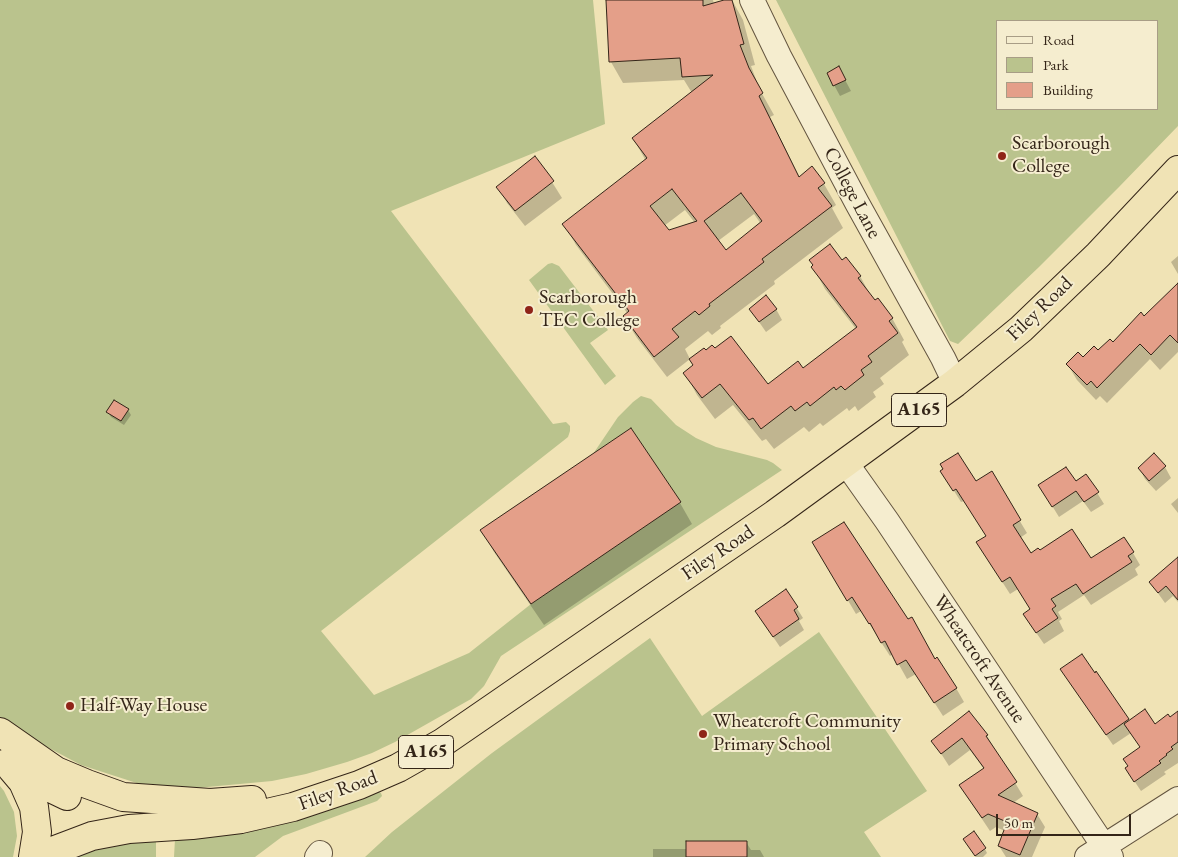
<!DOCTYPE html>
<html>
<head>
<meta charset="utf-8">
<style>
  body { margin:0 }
  #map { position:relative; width:1178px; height:857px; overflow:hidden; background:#f0e3b5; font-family:"EB Garamond",serif }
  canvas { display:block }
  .legend { position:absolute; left:996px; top:20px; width:162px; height:90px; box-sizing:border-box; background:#f5edcf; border:1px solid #a89d86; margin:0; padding:6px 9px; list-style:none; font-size:15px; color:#342518 }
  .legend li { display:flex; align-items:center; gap:10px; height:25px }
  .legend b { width:25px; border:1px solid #a89d86 }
  .scale { position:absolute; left:996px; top:814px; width:135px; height:22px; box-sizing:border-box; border:2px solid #342518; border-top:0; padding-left:6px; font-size:15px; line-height:18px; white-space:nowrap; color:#342518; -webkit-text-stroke:4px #f5edcf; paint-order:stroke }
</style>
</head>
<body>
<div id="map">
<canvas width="1178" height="857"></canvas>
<ul class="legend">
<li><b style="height:6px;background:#f5edcf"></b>Road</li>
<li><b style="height:14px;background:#bac38d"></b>Park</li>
<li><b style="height:14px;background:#e49f89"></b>Building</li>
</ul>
<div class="scale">50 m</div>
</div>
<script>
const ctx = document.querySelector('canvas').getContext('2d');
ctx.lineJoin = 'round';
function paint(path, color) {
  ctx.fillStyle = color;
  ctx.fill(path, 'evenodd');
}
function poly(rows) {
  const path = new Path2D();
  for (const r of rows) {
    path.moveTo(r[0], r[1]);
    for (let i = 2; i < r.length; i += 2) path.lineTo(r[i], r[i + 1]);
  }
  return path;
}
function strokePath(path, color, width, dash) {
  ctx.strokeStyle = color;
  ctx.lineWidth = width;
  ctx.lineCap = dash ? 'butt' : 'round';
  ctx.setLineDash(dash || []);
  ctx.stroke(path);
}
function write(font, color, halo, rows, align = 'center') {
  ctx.font = font + ' "EB Garamond",serif';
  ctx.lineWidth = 4;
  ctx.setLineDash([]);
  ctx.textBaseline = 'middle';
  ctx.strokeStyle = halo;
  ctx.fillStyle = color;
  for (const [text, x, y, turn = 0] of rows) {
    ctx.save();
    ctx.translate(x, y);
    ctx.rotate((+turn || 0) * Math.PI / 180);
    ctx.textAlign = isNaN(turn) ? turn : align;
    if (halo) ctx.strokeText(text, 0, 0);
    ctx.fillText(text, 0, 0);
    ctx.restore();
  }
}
const green = poly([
  [0,0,593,0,605,124,391,211,553,424,566,422,570,426,570,431,568,437,563,441,321,631,374,695,469,653,531,604,681,502,631,428,593,454,618,417,633,402,641,396,651,399,676,425,696,438,716,447,767,460,773,463,782,470,501,656,484,686,471,699,395,742,372,753,347,762,306,774,272,781,186,789,149,787,81,765,0,722],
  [776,0,1178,0,1178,126,1119,187,1039,267,958,344,950,341],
  [997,21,1157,21,1157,109,997,109],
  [552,263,559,266,608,330,590,343,616,376,605,385,529,280,548,264],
  [819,632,927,791,864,832,881,857,365,857,392,832,492,753,650,638,702,716],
  [0,786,4,791,14,812,17,836,13,857,0,857],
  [378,791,381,793,382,796,377,801,283,836,255,857,174,857,175,839],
  [156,838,156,857,70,857,98,846]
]);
const shadow = poly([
  [607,0,713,0,714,4,732,0,743,20,755,65,751,66,760,90,774,115,770,117,800,178,812,168,824,184,836,205,832,208,843,228,774,281,775,284,720,326,721,328,712,335,708,331,685,349,690,359,667,377,637,338,624,317,628,314,576,245,564,224,646,161,633,138,692,93,684,80,623,83,611,62],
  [685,210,695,223,669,232,664,226],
  [754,214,761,224,726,251,718,241],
  [828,74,844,78,851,91,840,96],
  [552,182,562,198,525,226,507,203,498,187],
  [1178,256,1178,274,1171,262],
  [842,261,860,276,872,298,892,318,904,340,902,342,909,355,880,378,884,384,873,392,876,397,858,411,855,406,849,411,847,408,823,426,820,423,809,432,804,427,774,449,766,439,762,441,733,405,715,419,697,395,685,373,767,386,802,369,856,329,825,289,813,267],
  [1178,285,1178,352,1160,370,1150,359,1107,403,1100,396,1096,400,1077,380,1068,365,1083,359,1113,344,1144,318],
  [750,309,776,309,782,320,766,332],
  [128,410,131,415,124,425,111,417,108,412],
  [630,430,680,503,692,524,544,625,494,552,482,530],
  [1165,467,1171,478,1156,491,1145,479,1139,468],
  [991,473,1027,533,1020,538,1030,554,1091,560,1133,553,1140,565,1135,569,1138,575,1091,605,1084,595,1058,612,1062,619,1059,621,1064,631,1044,644,1024,615,1031,610,1018,589,1010,594,985,555,987,537,964,501,961,502,949,483,975,483],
  [1086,475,1104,504,1091,512,1083,501,1059,517,1046,496],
  [1178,498,1178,513,1171,504],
  [814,543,935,660,956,688,964,702,943,716,916,674,907,679,893,654,890,656,861,611,856,614],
  [1178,559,1178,602,1173,596,1165,603,1150,582],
  [786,591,803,618,799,621,804,630,780,647,763,622],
  [1096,673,1129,722,1155,726,1178,721,1178,763,1164,772,1166,774,1141,791,1133,779,1141,748,1131,733,1113,745,1068,680],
  [969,713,987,736,1023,796,1013,803,1037,814,1045,827,1032,857,1006,857,999,846,1005,831,996,827,990,831,968,798,984,769,970,750,949,766,933,741],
  [746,842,751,850,760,850,764,857,653,857,653,849,687,849],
  [967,844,985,849,987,853,983,857,976,857]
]);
const building = poly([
  [606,0,703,0,703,6,724,0,732,0,744,44,740,45,749,68,763,93,759,96,799,177,812,166,825,183,818,188,832,206,762,259,764,262,709,304,710,306,699,315,695,311,672,329,679,337,654,357,623,316,629,311,562,224,647,158,632,138,713,75,682,77,680,58,609,62,606,0],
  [672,189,697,221,669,230,650,206,672,189],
  [741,193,762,221,726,250,704,221,741,193],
  [839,66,846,80,833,86,827,73,839,66],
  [535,156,554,181,515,211,496,187,535,156],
  [830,244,842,260,846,257,861,276,858,278,875,300,878,298,893,318,889,321,898,333,868,356,872,362,861,370,864,375,845,390,841,386,836,390,834,387,810,406,807,402,795,411,791,406,761,429,753,418,749,420,720,384,702,398,683,373,693,365,689,359,704,348,706,350,712,345,715,348,731,336,768,384,798,361,803,368,857,327,811,267,813,265,809,260,830,244],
  [1178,283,1178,343,1170,335,1151,355,1140,344,1097,388,1091,381,1087,385,1066,364,1078,352,1083,357,1094,346,1098,350,1110,339,1113,342,1141,312,1144,316,1178,283],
  [766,295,777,309,759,322,749,309,766,295],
  [114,400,129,409,121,421,106,412,114,400],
  [631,428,681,502,531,604,480,530,631,428],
  [958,453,976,481,992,471,1021,520,1013,525,1031,553,1038,548,1040,550,1072,529,1091,558,1124,537,1134,552,1128,556,1132,562,1083,594,1076,584,1051,599,1056,606,1052,609,1058,618,1036,633,1023,614,1030,609,1010,577,1002,582,976,542,986,536,956,489,953,491,940,471,943,469,940,464,958,453],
  [1154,453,1166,466,1149,481,1138,468,1154,453],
  [1066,467,1076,481,1086,474,1099,492,1084,502,1076,491,1052,507,1038,485,1066,467],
  [844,522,908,619,912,617,935,659,937,657,957,688,934,703,906,660,897,665,885,641,881,643,870,623,869,624,852,597,847,601,812,542,844,522],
  [1178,557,1178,600,1166,586,1158,593,1149,582,1178,557],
  [786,589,798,607,794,610,799,619,773,637,755,611,786,589],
  [1082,654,1095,673,1096,671,1129,719,1106,735,1060,669,1082,654],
  [1145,709,1155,724,1168,714,1170,717,1178,711,1178,742,1171,747,1173,749,1166,754,1167,755,1159,761,1161,763,1134,782,1125,768,1128,766,1123,759,1140,747,1124,724,1145,709],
  [969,711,988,735,986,736,1017,782,998,795,1038,813,1020,855,998,846,1007,822,988,814,982,818,959,785,984,768,962,738,941,754,931,741,969,711],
  [974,831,986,848,975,856,963,839,974,831],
  [686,841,747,841,747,857,686,857,686,841]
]);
const minor = poly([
  [752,0,779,56,857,203,943,358,955,383],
  [846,463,887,521,1111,857],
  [317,857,320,853],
  [1087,857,1178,799]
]);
const highway = poly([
  [0,732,56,771,87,784,123,797,210,803,252,800],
  [7,763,42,784,67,796],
  [12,769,23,782,34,807,37,832,33,857],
  [48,857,55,850,92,836,129,829,192,825,241,819,293,807,359,785,398,768,442,743,775,514,955,383,1021,329,1098,255,1178,170]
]);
const markers = [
  [1002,156,5,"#8f2418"],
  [529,310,5,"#8f2418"],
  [70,706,5,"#8f2418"],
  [703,734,5,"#8f2418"]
];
const shields = [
  [919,410,55],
  [426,752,55]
];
const shieldNames = [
  ["A165",919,410],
  ["A165",426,752]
];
const poiNames = [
  ["Scarborough",1012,144],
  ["College",1012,167],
  ["Scarborough",539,298],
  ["TEC College",539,321],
  ["Half-Way House",80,706],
  ["Wheatcroft Community",713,722],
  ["Primary School",713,745]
];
const streetNames = [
  ["College Lane",852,193,62],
  ["Filey Road",1040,309,-44],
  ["Filey Road",718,553,-34],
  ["Wheatcroft Avenue",979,659,56],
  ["Filey Road",338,791,-20]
];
paint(green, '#bac38d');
paint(shadow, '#0003');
paint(building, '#e49f89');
strokePath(building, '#342518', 1);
strokePath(minor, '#63543f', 26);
strokePath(highway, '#342518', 30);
strokePath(minor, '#f5edcf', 24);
strokePath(highway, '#f0e3b5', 28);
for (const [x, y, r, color] of markers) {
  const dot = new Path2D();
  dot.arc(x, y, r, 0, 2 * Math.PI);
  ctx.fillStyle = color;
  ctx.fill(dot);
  strokePath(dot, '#f5edcf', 2);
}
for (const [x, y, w] of shields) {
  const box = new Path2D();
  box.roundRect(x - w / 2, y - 16.5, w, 33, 4);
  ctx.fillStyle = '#f5edcf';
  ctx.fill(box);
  strokePath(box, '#342518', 1);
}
write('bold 19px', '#342518', null, shieldNames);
write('20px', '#342518', '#f5edcf', poiNames, 'left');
write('20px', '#342518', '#f5edcf', streetNames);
</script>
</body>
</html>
